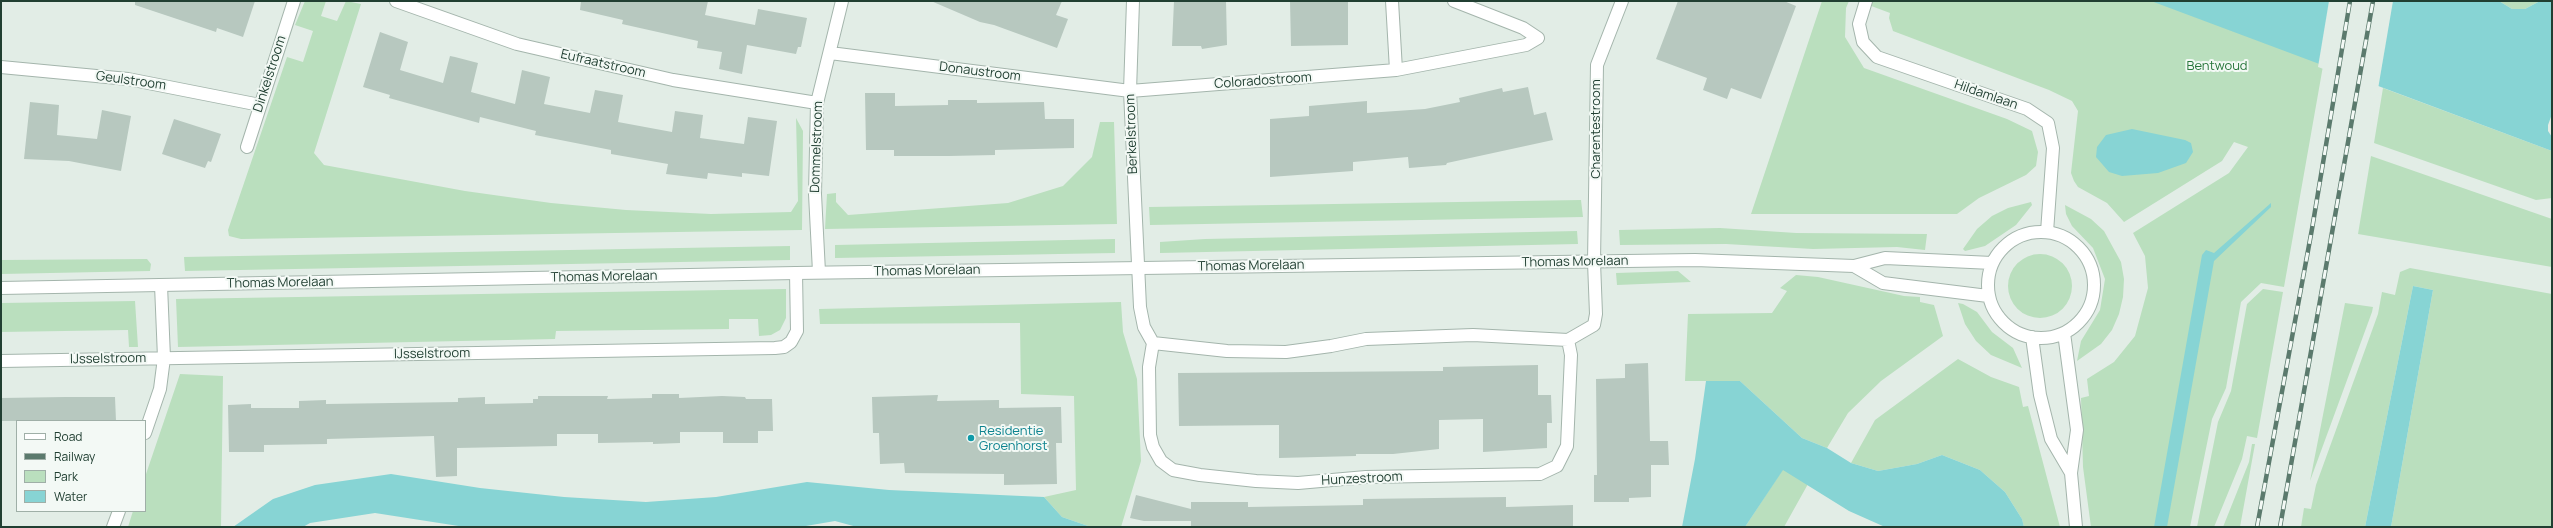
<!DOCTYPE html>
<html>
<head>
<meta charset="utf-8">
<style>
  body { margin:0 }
  #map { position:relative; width:2553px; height:528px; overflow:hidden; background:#e2ede6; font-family:Manrope,sans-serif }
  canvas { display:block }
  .frame { position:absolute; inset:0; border:2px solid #213f32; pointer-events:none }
  .legend { position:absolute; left:16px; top:420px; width:130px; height:92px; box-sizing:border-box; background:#f3f9f5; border:1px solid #9fafa7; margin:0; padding:5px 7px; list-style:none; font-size:12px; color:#213f32 }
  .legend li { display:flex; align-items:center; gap:8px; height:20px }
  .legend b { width:20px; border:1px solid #9fafa7 }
</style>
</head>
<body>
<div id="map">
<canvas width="2553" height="528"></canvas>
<div class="frame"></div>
<ul class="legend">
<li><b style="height:5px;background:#fff"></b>Road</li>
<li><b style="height:5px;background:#5b7a6d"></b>Railway</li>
<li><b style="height:11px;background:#badfbe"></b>Park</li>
<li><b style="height:11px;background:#87d4d4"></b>Water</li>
</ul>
</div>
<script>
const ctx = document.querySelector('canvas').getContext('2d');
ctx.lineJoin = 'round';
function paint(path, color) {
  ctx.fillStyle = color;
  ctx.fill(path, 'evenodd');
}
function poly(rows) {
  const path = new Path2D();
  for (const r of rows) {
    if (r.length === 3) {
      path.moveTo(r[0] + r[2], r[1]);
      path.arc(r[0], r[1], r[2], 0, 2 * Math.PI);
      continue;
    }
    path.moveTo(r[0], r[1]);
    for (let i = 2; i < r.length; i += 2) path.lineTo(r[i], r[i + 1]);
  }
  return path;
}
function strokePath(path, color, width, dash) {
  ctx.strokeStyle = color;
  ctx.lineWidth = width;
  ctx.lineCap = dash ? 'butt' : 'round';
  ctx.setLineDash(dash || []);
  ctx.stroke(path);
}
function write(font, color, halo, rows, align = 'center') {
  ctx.font = font + ' Manrope,sans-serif';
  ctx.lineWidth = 4;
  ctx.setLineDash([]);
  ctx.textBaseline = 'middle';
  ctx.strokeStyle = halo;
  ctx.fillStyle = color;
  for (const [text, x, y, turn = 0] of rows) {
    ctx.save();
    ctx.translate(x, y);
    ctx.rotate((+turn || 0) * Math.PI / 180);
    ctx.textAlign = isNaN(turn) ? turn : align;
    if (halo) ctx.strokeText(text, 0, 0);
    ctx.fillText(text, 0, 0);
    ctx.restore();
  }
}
const green = poly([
  [305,1,326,1,321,16,337,21,346,1,361,4,314,153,324,165,465,191,551,203,626,210,711,214,791,212,798,201,796,118,803,131,802,230,241,239,229,236,228,230,287,57,303,62,313,31,295,25],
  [1822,1,1849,1,1846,8,1845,37,1864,68,2007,119,2032,131,2038,152,2036,166,2026,175,1979,198,1957,214,1751,214],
  [1858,1,2294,1,2323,66,2284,287,2261,283,2241,302,2226,388,2212,419,2190,527,2091,527,2083,467,2081,398,2089,396,2087,379,2114,362,2135,336,2148,288,2145,256,2133,233,2229,173,2248,147,2234,142,2222,161,2124,222,2107,203,2078,187,2074,181,2071,173,2078,111,2072,101,2049,90,1893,31,1889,18,1890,13],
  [2499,1,2540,1,2525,9,2512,9],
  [2383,88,2552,151,2552,198,2536,200,2374,143],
  [1100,122,1114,122,1117,224,825,229,827,194,836,193,836,202,848,215,1008,203,1063,186,1092,157],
  [2371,156,2552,219,2552,267,2358,234],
  [1581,200,1583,217,1150,225,1149,207],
  [2031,202,2032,205,2016,225,1985,246,1965,251,1963,249,1977,229,1992,216,2008,208],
  [2065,205,2091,219,2104,231,2121,262,2124,279,2123,297,2119,314,2112,330,2101,344,2077,361,2081,341,2100,310,2105,279,2093,248,2072,226,2066,214],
  [1720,228,1796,233,1927,234,1925,250,1897,247,1813,249,1726,244,1620,245,1619,230],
  [1577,231,1578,244,1160,253,1160,242,1205,239],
  [1115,239,1115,253,835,258,835,245],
  [790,246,790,260,185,271,184,257],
  [2040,286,32],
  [147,259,151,264,150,271,1,274,1,260],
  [2410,268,2552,294,2552,527,2391,527,2433,290,2413,286,2365,527,2301,527,2304,508,2311,509,2316,485,2378,314,2382,292,2395,295,2400,272],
  [1678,271,1691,282,1617,285,1616,273],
  [1796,275,1818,277,1904,296,1920,297,1920,302,1934,305,1943,336,1881,381,1848,413,1827,448,1802,438,1740,381,1685,381,1688,314,1772,313,1787,291,1780,288],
  [786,289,786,318,780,330,771,335,759,336,758,319,729,319,729,329,556,331,555,339,178,347,176,299],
  [2263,289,2283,292,2257,438,2247,436,2242,459,2214,527,2197,527,2218,422,2231,391,2247,304],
  [135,301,138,347,129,347,128,330,1,332,1,303],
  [1121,302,1123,332,1137,379,1141,461,1121,527,1091,527,1062,517,1044,497,1076,490,1074,396,1021,394,1020,323,820,324,819,309],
  [1958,303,1963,304,1977,312,1992,332,2013,348,2022,368,1991,355,1976,341,1965,324],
  [2345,303,2373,307,2372,312,2310,481],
  [1958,359,1991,377,2019,387,2023,407,2028,406,2060,527,2024,527,2022,519,2005,492,1980,470,1942,455,1917,464,1878,471,1851,463,1875,420],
  [180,374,223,376,221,527,128,527,133,511,145,511,145,477],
  [2252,444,2255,444,2240,527,2223,527,2249,462],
  [1783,469,1808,484,1784,527,1745,527]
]);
const water = poly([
  [2151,1,2499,1,2512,9,2525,9,2540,1,2552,1,2552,114,2548,125,2548,131,2552,137,2552,151],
  [2132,129,2185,140,2191,143,2193,152,2186,163,2158,173,2122,176,2109,172,2096,157,2097,147,2106,135],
  [2271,203,2271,207,2214,261,2167,527,2154,527,2202,255,2206,250,2214,253],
  [2413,286,2433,290,2391,527,2365,527],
  [1706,381,1740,381,1802,438,1827,448,1851,463,1878,471,1917,464,1942,455,1980,470,2005,492,2022,519,2024,527,1885,527,1849,511,1783,470,1745,527,1682,527,1695,459],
  [391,474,480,488,564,497,646,502,716,497,807,482,889,490,1044,497,1062,517,1091,527,857,527,835,521,800,527,465,527,375,513,310,523,303,527,233,527,273,499,315,485]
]);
const pier = poly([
  [2329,1,2393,1,2378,89,2318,67]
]);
const building = poly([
  [135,1,255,1,243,37,217,28,216,32,135,5],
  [581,1,708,1,705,15,755,25,758,9,807,18,801,47,798,47,796,54,747,45,742,74,719,69,722,52,697,48,698,41,622,24,623,20,580,10],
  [931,1,1062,1,1056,15,1068,19,1057,48,994,25,980,22],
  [1174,1,1226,1,1227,45,1202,49,1201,46,1172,46],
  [1290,1,1348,1,1348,45,1291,46],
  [1678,1,1784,1,1796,6,1761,99,1731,88,1727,99,1703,90,1707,78,1656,59],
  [380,32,408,42,400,70,443,83,450,56,455,57,478,63,471,92,515,104,522,70,550,77,544,104,590,113,595,90,623,95,618,122,672,132,675,111,703,115,700,138,744,144,748,117,777,121,769,176,742,173,742,177,708,173,707,179,666,174,668,164,611,154,611,150,535,135,536,131,480,117,479,123,389,98,390,95,363,87],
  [1528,87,1534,115,1546,112,1553,140,1447,163,1446,165,1409,168,1408,157,1353,162,1353,171,1270,177,1270,119,1309,116,1309,106,1367,101,1367,113,1425,109,1460,102,1459,98,1502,88,1503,92],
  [865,93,895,93,895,106,948,105,948,100,977,100,977,103,1044,102,1045,119,1074,119,1074,148,995,150,995,155,949,156,894,156,894,150,866,150],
  [30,102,59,105,57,135,97,139,102,110,131,116,121,171,69,161,24,159],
  [174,119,221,134,211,162,208,161,205,168,162,154],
  [1648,363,1650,441,1668,441,1669,465,1651,465,1651,497,1629,498,1629,502,1594,502,1594,475,1597,475,1596,379,1625,378,1625,364],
  [1538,365,1538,395,1551,395,1552,423,1547,423,1547,448,1483,452,1483,419,1439,420,1439,449,1393,454,1356,454,1356,456,1279,458,1279,425,1179,426,1178,373,1443,371,1443,367],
  [652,394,679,394,679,398,722,396,745,397,746,399,772,399,773,431,758,431,758,443,723,443,723,432,680,432,680,443,653,444,653,442,598,443,598,434,557,434,557,446,457,448,457,476,436,477,434,436,327,439,327,444,264,445,264,452,229,452,228,405,251,404,251,408,299,408,299,401,326,400,326,404,458,402,458,398,485,397,485,404,533,403,533,399,538,399,538,396,608,396,607,399,652,398],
  [938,395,937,401,999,400,999,408,1061,407,1062,443,1056,443,1057,484,1004,485,1004,474,905,473,904,463,880,464,879,433,873,433,872,397],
  [65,397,115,397,116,421,1,421,1,398],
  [1136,495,1191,509,1191,502,1248,502,1248,507,1363,505,1363,499,1506,497,1506,507,1573,505,1573,527,1191,527,1191,521,1144,521,1130,518]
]);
const minor = poly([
  [396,1,517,44,673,80,817,103],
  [1133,1,1130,91,1140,307,1144,327,1153,343,1227,351,1286,352,1331,346,1366,339,1473,335,1568,340,1594,325,1596,314,1594,262,1597,65,1622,1],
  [1392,1,1396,70],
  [1866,1,1859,24,1863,42,1877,57,2027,109,2048,123,2053,148,2047,232],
  [830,53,1130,91,1396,70,1526,45,1538,38,1523,28,1454,1],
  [1,67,128,79,260,105],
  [247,147,294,1],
  [819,272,815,194,817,103,842,1],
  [1153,343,1149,367,1150,435,1153,447,1161,461,1173,470,1200,475,1256,481,1298,483,1366,477,1540,474,1557,466,1567,446,1571,355,1568,340],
  [1,361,775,348,784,347,791,342,797,331,796,273],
  [145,433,160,389,164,358,161,285],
  [113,527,119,511]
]);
const tertiary = poly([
  [2041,285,53],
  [1854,266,1883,283,1988,296],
  [1,288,796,273,1695,260,1854,266,1885,258,1992,263],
  [2064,333,2077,430,2071,473,2076,527],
  [2032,337,2040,395,2051,439,2071,473]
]);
const rail = poly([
  [2257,527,2312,229,2350,1],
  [2280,527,2373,1]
]);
const markers = [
  [971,438,4,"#0f9aa8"]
];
const streetNames = [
  ["Eufraatstroom",603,64,13],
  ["Donaustroom",980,72,7],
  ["Dinkelstroom",270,74,-72],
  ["Geulstroom",131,81,8],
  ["Coloradostroom",1263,81,-4],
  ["Hildamlaan",1986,95,19],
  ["Charentestroom",1596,129,-90],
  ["Berkelstroom",1132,134,-92],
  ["Dommelstroom",817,147,-88],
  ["Thomas Morelaan",1575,262,-1],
  ["Thomas Morelaan",1251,266,-1],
  ["Thomas Morelaan",927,271,-1],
  ["Thomas Morelaan",604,277,-1],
  ["Thomas Morelaan",280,283,-1],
  ["IJsselstroom",432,354,-1],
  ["IJsselstroom",108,359,-1],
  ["Hunzestroom",1362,479,-3]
];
const parkNames = [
  ["Bentwoud",2217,66]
];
const cultureNames = [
  ["Residentie",979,431],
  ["Groenhorst",979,446]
];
paint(green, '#badfbe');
paint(water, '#87d4d4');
paint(pier, '#e2ede6');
paint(building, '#b7c8bf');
strokePath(minor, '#a4b5ac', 14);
strokePath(tertiary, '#a4b5ac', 14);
strokePath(minor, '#fff', 12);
strokePath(tertiary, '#fff', 12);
strokePath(rail, '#5b7a6d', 4.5);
strokePath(rail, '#f3f9f5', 3, [9]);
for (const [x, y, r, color] of markers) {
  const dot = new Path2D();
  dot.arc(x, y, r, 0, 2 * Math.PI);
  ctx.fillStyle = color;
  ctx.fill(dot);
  strokePath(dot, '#f3f9f5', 1.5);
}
write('13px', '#213f32', '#f3f9f5', streetNames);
write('13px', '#29773c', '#f3f9f5', parkNames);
write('13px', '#0d838f', '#f3f9f5', cultureNames, 'left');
</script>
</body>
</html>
